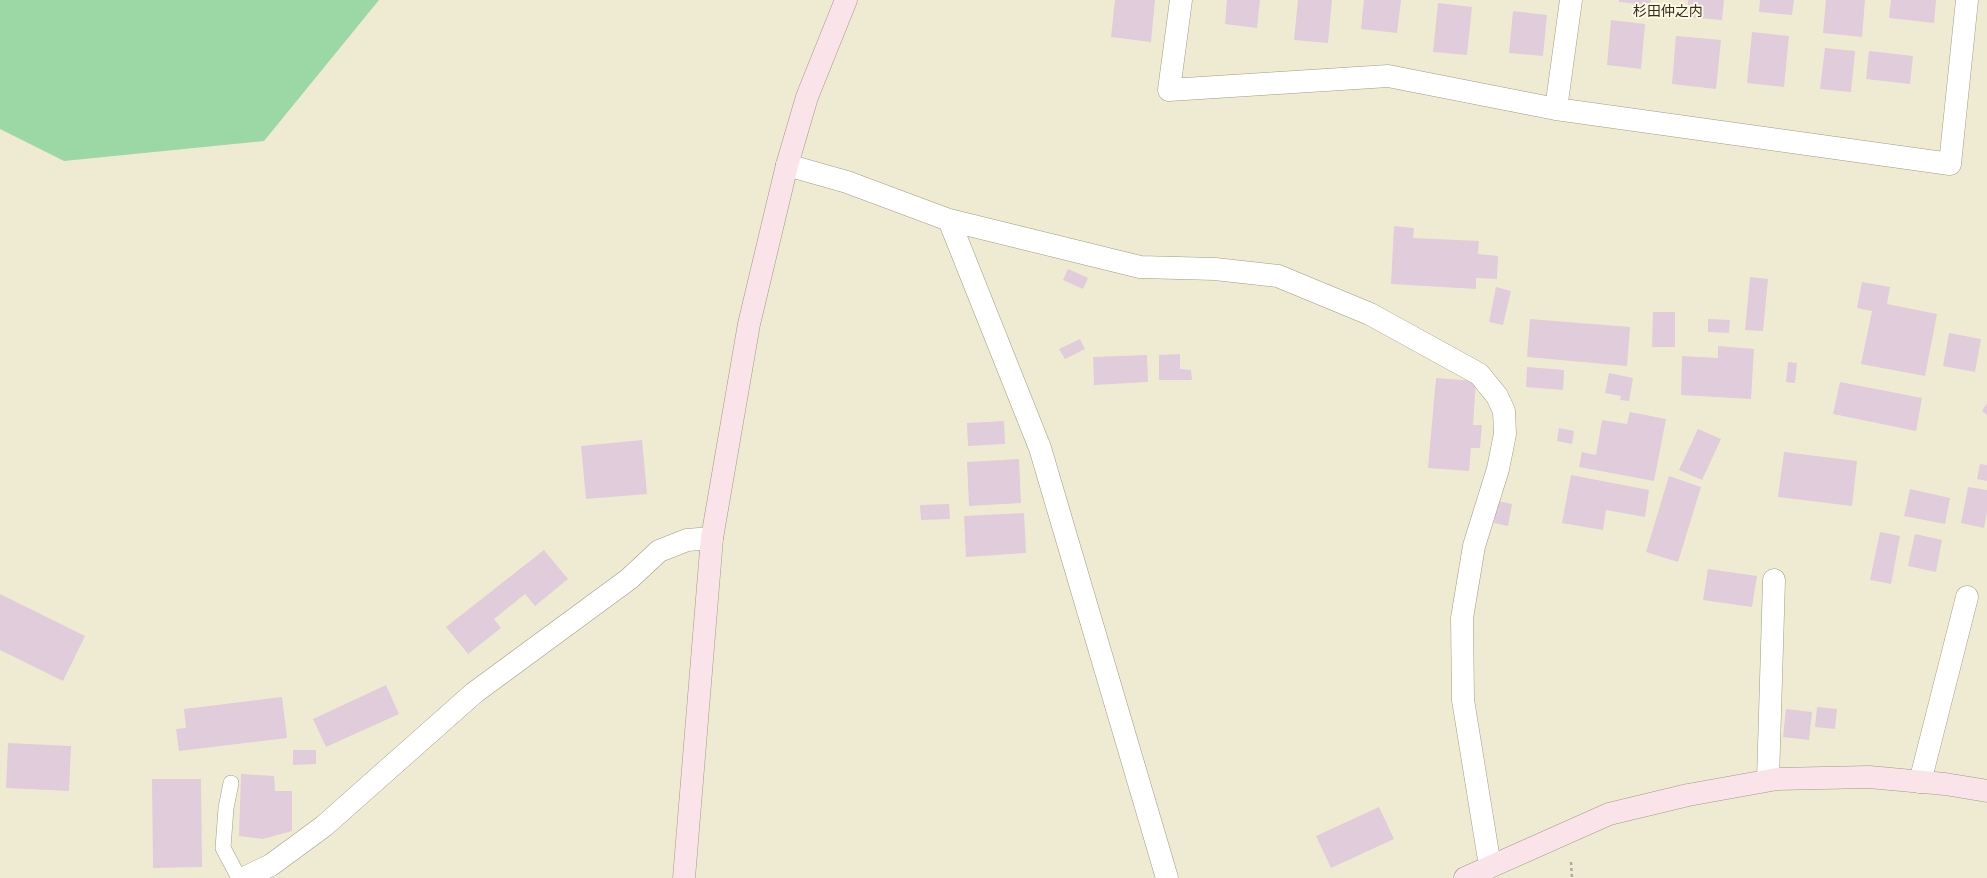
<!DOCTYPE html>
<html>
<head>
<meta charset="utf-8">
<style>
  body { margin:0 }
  canvas { display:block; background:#efebd2 }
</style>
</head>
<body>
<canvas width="1987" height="878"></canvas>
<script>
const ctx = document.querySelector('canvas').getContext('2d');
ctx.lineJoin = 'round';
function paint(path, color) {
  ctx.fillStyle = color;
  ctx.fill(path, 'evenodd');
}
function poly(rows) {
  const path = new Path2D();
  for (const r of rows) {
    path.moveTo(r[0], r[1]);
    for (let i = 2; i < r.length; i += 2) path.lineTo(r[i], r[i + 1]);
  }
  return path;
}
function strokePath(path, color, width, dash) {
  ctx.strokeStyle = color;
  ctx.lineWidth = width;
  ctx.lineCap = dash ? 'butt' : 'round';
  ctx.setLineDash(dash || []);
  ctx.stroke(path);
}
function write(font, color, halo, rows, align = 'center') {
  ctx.font = font + ' "PT Serif","Noto Sans JP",serif';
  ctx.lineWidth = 4;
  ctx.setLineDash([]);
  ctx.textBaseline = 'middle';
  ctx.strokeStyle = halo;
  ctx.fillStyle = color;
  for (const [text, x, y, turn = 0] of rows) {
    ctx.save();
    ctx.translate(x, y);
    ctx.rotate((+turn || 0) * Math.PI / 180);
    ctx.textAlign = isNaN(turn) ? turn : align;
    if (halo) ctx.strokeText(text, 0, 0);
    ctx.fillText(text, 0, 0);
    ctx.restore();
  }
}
const green = poly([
  [0,0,379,0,264,141,64,161,0,129]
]);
const building = poly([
  [1115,0,1155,0,1151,42,1111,37],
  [1227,0,1260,0,1257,28,1225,24],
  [1298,0,1332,0,1328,43,1294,40],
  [1364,0,1401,0,1397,33,1361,29],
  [1619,0,1651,0,1650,5,1619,2],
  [1688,0,1724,0,1722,20,1687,17],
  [1760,0,1794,0,1792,15,1759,12],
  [1826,0,1865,0,1862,37,1823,33],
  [1891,0,1936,0,1934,23,1889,18],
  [1438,3,1472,7,1467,55,1433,52],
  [1513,11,1547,15,1543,56,1509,53],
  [1611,20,1645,24,1641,69,1607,65],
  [1752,32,1789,36,1784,87,1747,83],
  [1676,36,1721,40,1716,89,1672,84],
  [1825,48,1855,51,1851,92,1820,89],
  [1869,51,1913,56,1910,84,1866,79],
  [1394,226,1414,228,1413,238,1479,241,1478,254,1498,256,1497,279,1476,278,1476,289,1391,284],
  [1068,269,1088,278,1083,289,1063,280],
  [1750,277,1768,279,1763,331,1745,330],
  [1862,282,1890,287,1887,304,1937,314,1925,376,1861,364,1872,311,1857,308],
  [1496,287,1511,291,1503,325,1489,322],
  [1653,312,1675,312,1675,347,1652,347],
  [1530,319,1630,327,1627,366,1527,357],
  [1708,319,1730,320,1729,333,1708,332],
  [1949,333,1981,339,1975,372,1943,366],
  [1080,339,1085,349,1065,359,1059,349],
  [1718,346,1754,349,1751,399,1681,395,1682,356,1718,358],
  [1180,354,1180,369,1191,370,1192,380,1159,380,1159,355],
  [1147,355,1148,382,1094,385,1093,357],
  [1788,362,1797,363,1795,383,1786,382],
  [1527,367,1564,370,1563,390,1526,387],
  [1609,373,1633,378,1629,401,1620,400,1621,396,1605,393],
  [1436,378,1476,381,1473,425,1482,425,1480,448,1471,448,1469,471,1428,468],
  [1840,382,1922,398,1916,431,1833,414],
  [1987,403,1987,415,1982,411],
  [1630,412,1666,419,1654,481,1579,467,1582,452,1596,455,1602,420,1627,424],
  [1004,421,1005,444,968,446,967,423],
  [1559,428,1574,431,1572,444,1557,441],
  [1698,429,1721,439,1702,480,1679,470],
  [642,440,647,494,586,499,581,446],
  [1784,452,1857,461,1852,506,1778,497],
  [1019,459,1021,503,969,506,967,462],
  [1980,464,1987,465,1987,481,1977,479],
  [1571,475,1649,490,1645,517,1606,510,1603,530,1562,523],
  [1669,476,1701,487,1678,562,1646,552],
  [1968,487,1987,490,1987,512,1984,528,1961,523],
  [1910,489,1950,498,1945,524,1904,516],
  [1498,501,1512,504,1508,526,1494,523],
  [949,504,950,519,921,520,920,505],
  [1024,513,1026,553,966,557,964,516],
  [1880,532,1900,536,1891,584,1870,580],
  [1915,534,1942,540,1936,572,1908,566],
  [544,550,568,579,535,606,525,594,494,619,501,628,468,654,446,627],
  [1708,569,1757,576,1752,607,1703,600],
  [0,594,85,636,63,681,0,650],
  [386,685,399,714,326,747,313,719],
  [282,697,287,738,179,751,176,729,186,728,184,709],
  [1817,707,1837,709,1835,729,1815,727],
  [1786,709,1812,712,1809,740,1783,737],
  [8,743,71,746,69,791,6,788],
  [293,750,316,750,316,764,293,765],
  [241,774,274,776,275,791,292,791,292,831,263,839,239,836],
  [152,779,201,779,202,867,153,868],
  [1379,807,1394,839,1331,868,1316,836]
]);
const path = poly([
  [1571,862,1572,878]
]);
const lane = poly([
  [231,783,226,808,223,848,239,878]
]);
const street = poly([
  [1181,0,1169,90,1388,76,1556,109,1950,164,1967,0],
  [1556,109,1571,0],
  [787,165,847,182,949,220,1040,448,1167,878],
  [949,220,1140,267,1215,269,1278,276,1370,314,1479,374,1497,396,1504,411,1505,434,1498,469,1474,546,1462,618,1463,700,1490,866],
  [1768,780,1774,580],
  [1920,782,1967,597],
  [244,878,271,865,324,826,474,693,629,579,659,551,687,540,712,538]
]);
const secondary = poly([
  [684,878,712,538,749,324,787,165,807,97,846,0],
  [1465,878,1609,814,1688,795,1777,779,1869,777,1945,784,1987,791]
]);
const quarterNames = [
  ["杉田仲之内",1668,12]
];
paint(green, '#9bd8a6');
paint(building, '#e1ccdc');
strokePath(lane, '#a09c85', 16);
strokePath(street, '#a09c85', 23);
strokePath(secondary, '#a09c85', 23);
strokePath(path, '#afab98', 2.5, [3, 3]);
strokePath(lane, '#fff', 15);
strokePath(street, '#fff', 22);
strokePath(secondary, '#fae4e9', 22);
write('14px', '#2f2d24', '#fdf8df', quarterNames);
</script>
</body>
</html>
